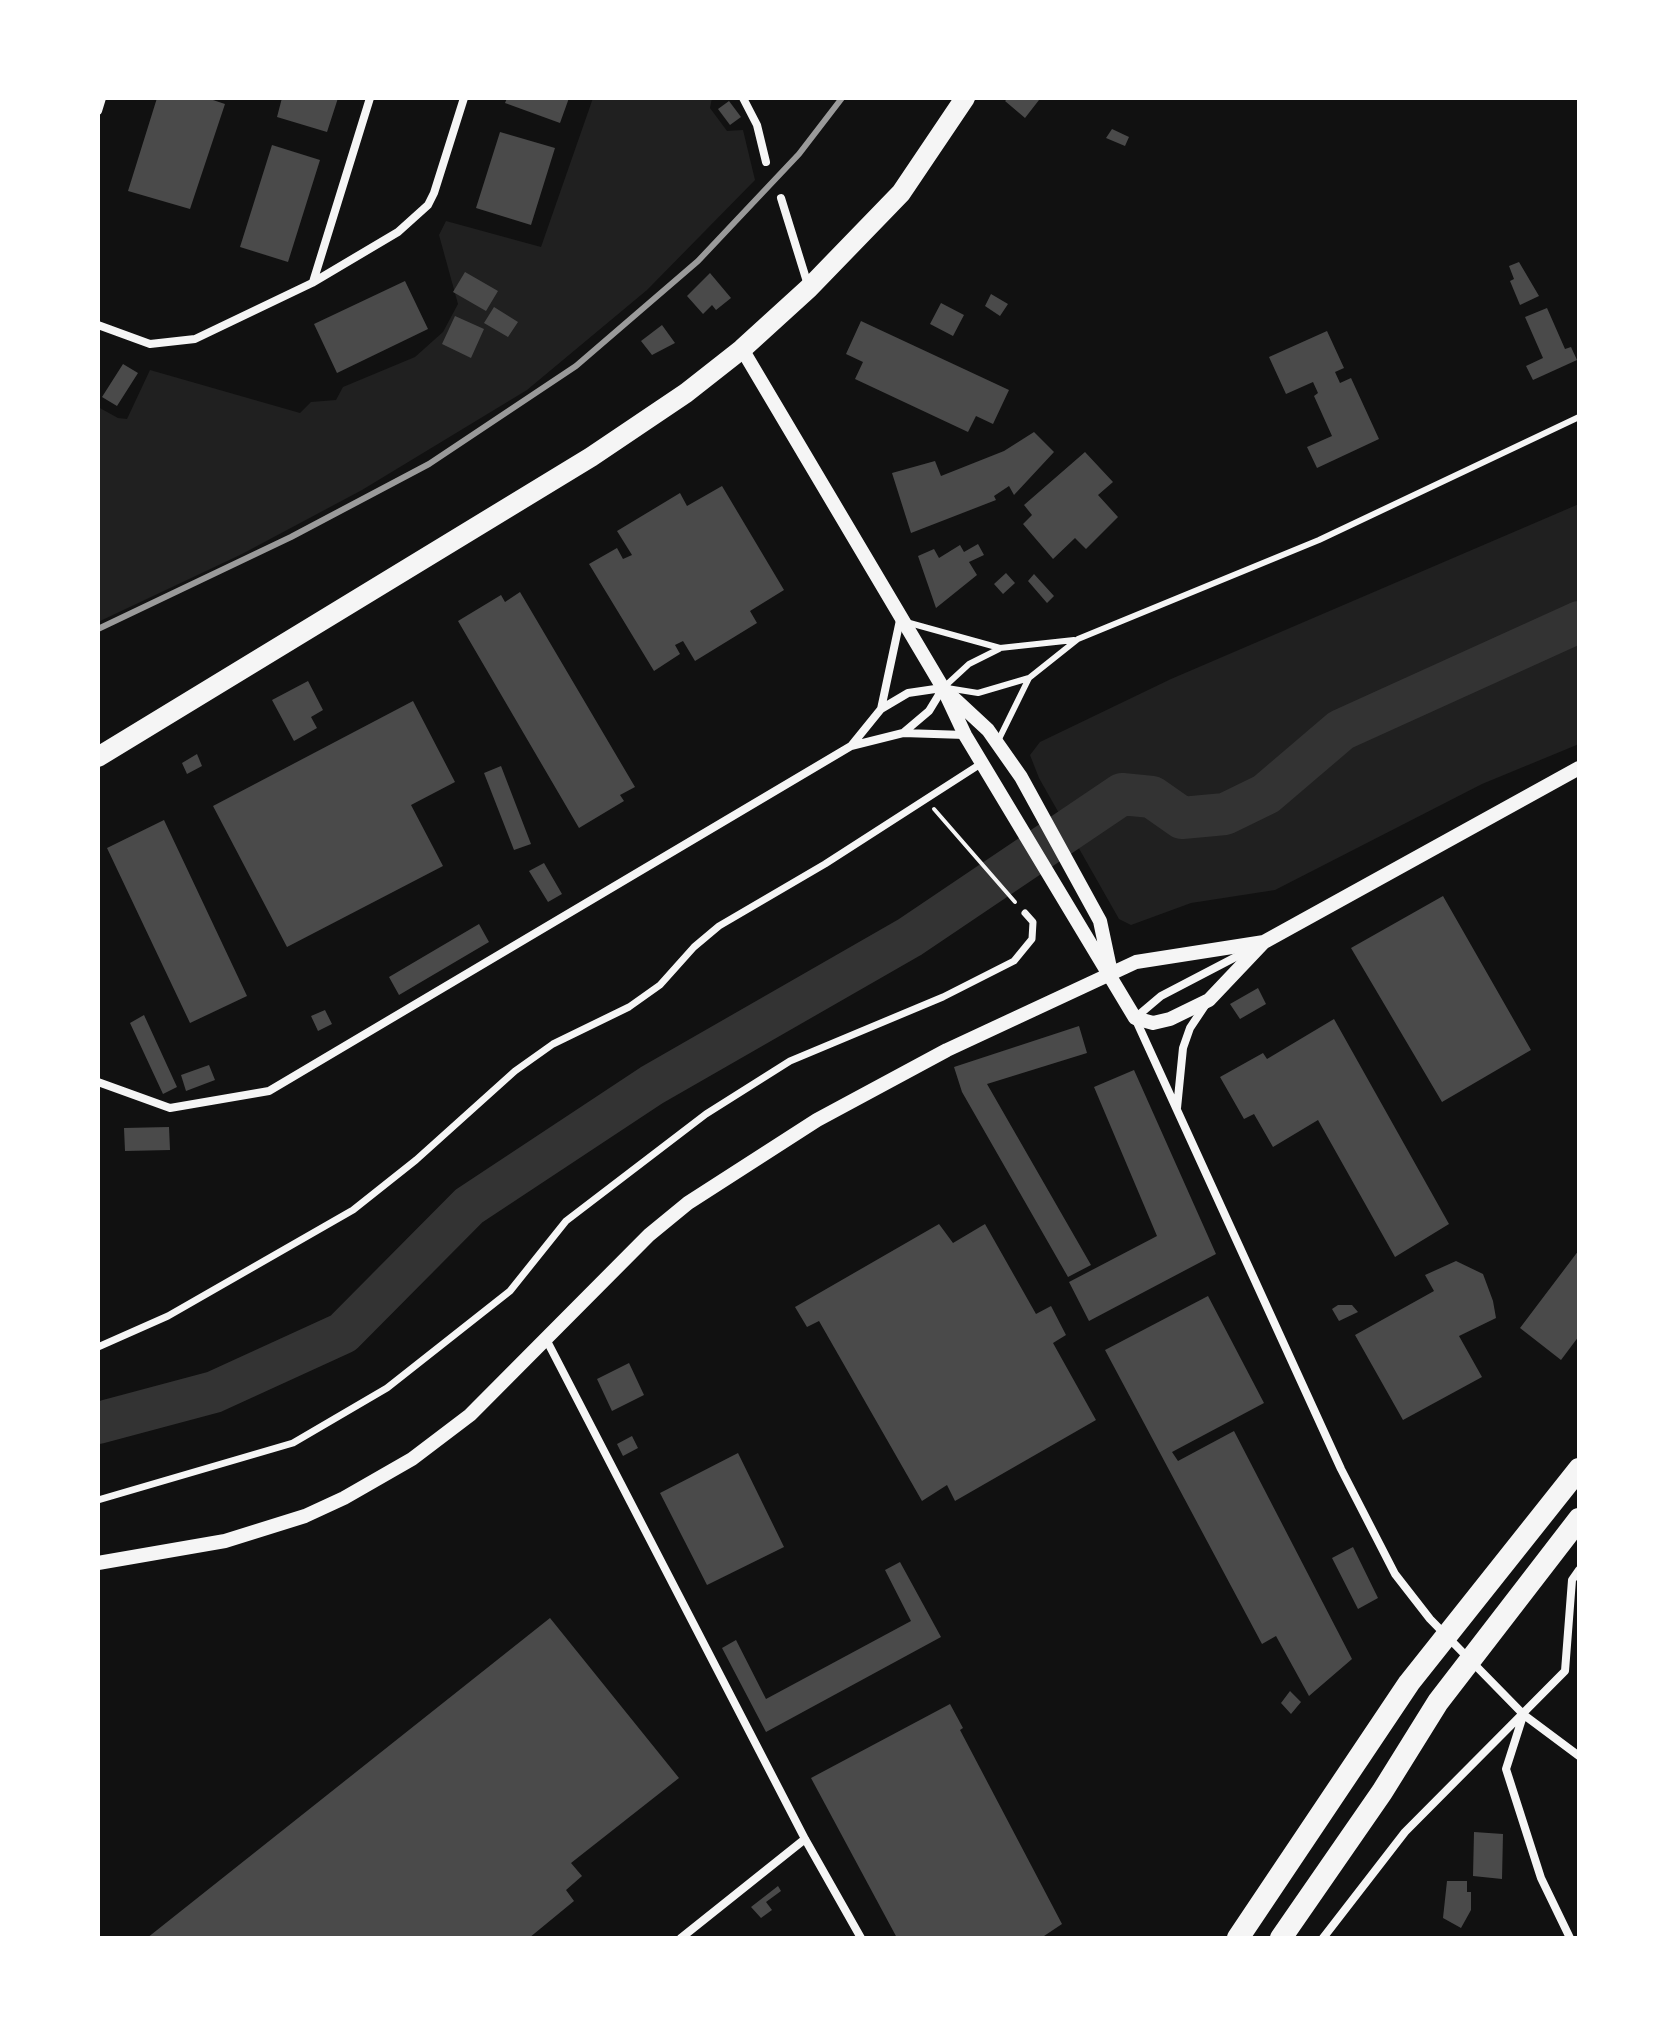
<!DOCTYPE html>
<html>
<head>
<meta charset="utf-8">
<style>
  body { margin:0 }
  #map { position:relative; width:1677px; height:2036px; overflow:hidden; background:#111; font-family:"Golos Text",sans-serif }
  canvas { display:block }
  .frame { position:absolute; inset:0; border:100px solid #fff; pointer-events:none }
</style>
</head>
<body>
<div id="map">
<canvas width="1677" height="2036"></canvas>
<div class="frame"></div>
</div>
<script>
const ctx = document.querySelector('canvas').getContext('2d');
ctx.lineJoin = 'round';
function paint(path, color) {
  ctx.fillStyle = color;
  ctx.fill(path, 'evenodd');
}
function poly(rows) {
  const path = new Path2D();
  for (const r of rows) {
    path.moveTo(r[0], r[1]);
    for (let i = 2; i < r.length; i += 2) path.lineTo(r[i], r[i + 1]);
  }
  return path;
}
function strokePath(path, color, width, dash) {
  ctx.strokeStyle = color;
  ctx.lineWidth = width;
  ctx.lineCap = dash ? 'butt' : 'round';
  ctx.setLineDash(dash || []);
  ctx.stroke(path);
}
const green = poly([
  [593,98,712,98,710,108,727,131,743,130,755,180,647,290,527,390,362,490,242,554,98,622,98,407,118,418,127,419,150,370,300,413,311,402,336,400,343,387,415,357,443,332,458,304,439,235,446,221,541,247],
  [1579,504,1579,744,1482,784,1275,890,1191,903,1131,925,1119,919,1039,778,1030,755,1040,742,1171,679]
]);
const river = poly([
  [98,1423,214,1392,343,1333,469,1206,652,1085,910,937,1122,794,1152,797,1182,818,1225,814,1266,794,1341,730,1579,622]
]);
const building = poly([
  [157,98,207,98,225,104,190,209,128,191],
  [282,98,338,98,327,132,277,117],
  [507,98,569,98,560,123,505,103],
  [1008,98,1037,98,1039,100,1025,118,1005,101],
  [729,101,741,117,730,125,718,109],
  [1112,129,1129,137,1125,146,1106,138],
  [500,132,555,148,531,225,476,208],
  [272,145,320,160,288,262,240,247],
  [1519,262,1539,296,1520,305,1510,281,1514,279,1509,266],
  [465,272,498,291,486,311,453,292],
  [710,273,731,298,716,310,712,305,703,314,687,296],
  [405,281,428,329,337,373,314,324],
  [991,294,1008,304,1000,316,985,306],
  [941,303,964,315,953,336,930,324],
  [494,307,518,322,508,337,484,323],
  [1547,308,1565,349,1571,347,1577,360,1533,380,1526,366,1543,358,1525,317],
  [455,316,484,329,471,358,442,344],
  [861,321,1009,390,993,424,976,416,968,432,855,379,863,362,846,354],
  [662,325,675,343,652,355,641,341],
  [1327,331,1344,368,1335,372,1340,383,1351,378,1379,439,1317,468,1307,447,1332,436,1314,396,1318,393,1313,382,1286,394,1269,357],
  [123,364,138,373,117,406,102,397],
  [1034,432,1054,452,1014,495,1009,486,994,496,996,500,911,533,892,473,935,461,941,476,1004,451],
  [1085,452,1113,482,1098,495,1118,517,1086,549,1075,538,1053,559,1023,524,1032,515,1024,505],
  [722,486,784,590,750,611,757,623,695,661,683,641,675,645,680,654,654,671,589,564,617,548,623,559,632,555,617,531,680,493,687,506],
  [978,544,984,555,969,562,977,575,936,608,918,556,934,549,939,558,960,545,964,552],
  [1006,573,1015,583,1003,594,994,584],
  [1034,574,1054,596,1047,603,1028,581],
  [520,592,635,787,620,795,624,801,579,828,458,621,501,595,505,602],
  [308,681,323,710,311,717,317,728,294,741,272,700],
  [413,701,455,782,411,805,443,866,287,947,213,806],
  [197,754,202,766,187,774,182,763],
  [501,766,531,844,514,850,484,773],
  [164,820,247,996,190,1023,107,848],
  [544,863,562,894,548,902,529,871],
  [1443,896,1531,1050,1442,1102,1351,948],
  [479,924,489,942,399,995,389,977],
  [1258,988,1266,1004,1240,1019,1230,1004],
  [325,1010,332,1024,318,1031,311,1016],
  [144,1015,177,1087,163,1094,130,1023],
  [1334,1019,1449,1224,1395,1257,1318,1120,1273,1147,1254,1114,1244,1119,1220,1077,1263,1053,1267,1059],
  [1079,1026,1087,1053,987,1084,1091,1265,1068,1277,962,1092,954,1067],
  [209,1065,215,1080,186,1091,181,1075],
  [1134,1070,1216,1254,1089,1321,1069,1282,1157,1236,1094,1087],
  [169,1127,170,1150,125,1151,124,1128],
  [939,1224,953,1243,985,1224,1036,1314,1051,1306,1066,1335,1053,1343,1096,1420,955,1501,947,1485,922,1501,819,1321,807,1327,795,1307],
  [1579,1250,1579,1336,1561,1360,1520,1328],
  [1456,1261,1483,1274,1493,1301,1496,1318,1459,1336,1482,1377,1403,1420,1355,1335,1434,1291,1425,1275],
  [1208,1296,1264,1403,1172,1452,1178,1461,1234,1431,1352,1659,1309,1696,1276,1636,1262,1644,1105,1350],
  [1338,1305,1352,1305,1358,1312,1339,1321,1332,1309],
  [629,1363,644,1395,612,1411,597,1379],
  [632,1436,638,1448,623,1456,617,1444],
  [738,1453,784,1547,707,1585,660,1493],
  [1353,1547,1378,1598,1358,1609,1332,1558],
  [900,1562,941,1637,766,1732,722,1648,736,1640,766,1699,911,1621,885,1570],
  [550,1618,679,1778,571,1863,582,1876,566,1890,574,1901,529,1938,147,1938],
  [1290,1691,1301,1702,1291,1714,1281,1703],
  [950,1704,963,1728,960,1730,1062,1924,1041,1938,897,1938,811,1778],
  [1474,1832,1503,1834,1502,1879,1473,1876],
  [1447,1881,1467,1881,1467,1892,1471,1892,1471,1910,1461,1928,1443,1918],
  [778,1886,781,1891,766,1902,772,1910,761,1918,751,1907]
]);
const path = poly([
  [934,809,1015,902]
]);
const service = poly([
  [906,622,1000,648,1074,640],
  [943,688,969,664,999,649],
  [947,688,978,693,1029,678],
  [998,741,1029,678,1078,639,1319,540,1579,417]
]);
const pedestrian = poly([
  [98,1347,168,1316,353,1210,416,1160,515,1071,553,1044,629,1007,660,985,694,947,719,926,825,864,982,763],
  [98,1500,293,1443,387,1388,510,1291,566,1221,706,1114,790,1061,943,997,1014,961,1032,939,1033,922,1025,913]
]);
const minor = poly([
  [743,98,757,125,766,162],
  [98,111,102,98],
  [781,198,808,285],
  [313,282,370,98],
  [98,325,150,344,195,339,312,283,398,232,428,205,434,193,464,98],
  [881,709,908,693,942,688],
  [903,733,929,711,943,688],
  [851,746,881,709,900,620],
  [1253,948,1161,996,1135,1018,1341,1469,1395,1574,1430,1619,1524,1715,1579,1756],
  [98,1082,170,1108,269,1091,851,746,903,733,965,735],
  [1177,1108,1183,1048,1190,1028,1206,1004],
  [547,1341,805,1839,861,1938],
  [1522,1719,1506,1769,1541,1878,1570,1938],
  [681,1938,805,1839],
  [1323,1938,1405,1832,1565,1671,1572,1580,1579,1570]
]);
const tertiary = poly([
  [742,349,943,688,965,735,1135,1018,1153,1023,1170,1019,1209,1000,1264,942],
  [946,691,988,730,1021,777,1100,921,1110,968],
  [98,1563,225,1541,305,1516,344,1498,412,1459,470,1415,649,1235,688,1203,817,1120,947,1050,1136,962,1264,942,1579,768]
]);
const primary = poly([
  [98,757,591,457,686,393,742,349,809,288,901,193,965,98]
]);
const motorway = poly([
  [1238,1938,1409,1683,1579,1469],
  [1281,1938,1382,1792,1438,1702,1579,1519]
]);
const rail = poly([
  [98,629,291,537,429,464,576,366,698,261,799,154,842,98]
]);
paint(green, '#202020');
strokePath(river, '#333', 42);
paint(building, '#4a4a4a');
strokePath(path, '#f5f5f5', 4);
strokePath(service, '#f5f5f5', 6);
strokePath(pedestrian, '#f5f5f5', 7);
strokePath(minor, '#f5f5f5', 8);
strokePath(tertiary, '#f5f5f5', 14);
strokePath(primary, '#f5f5f5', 20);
strokePath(motorway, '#f5f5f5', 22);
strokePath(rail, '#9a9a9a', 6);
</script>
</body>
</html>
